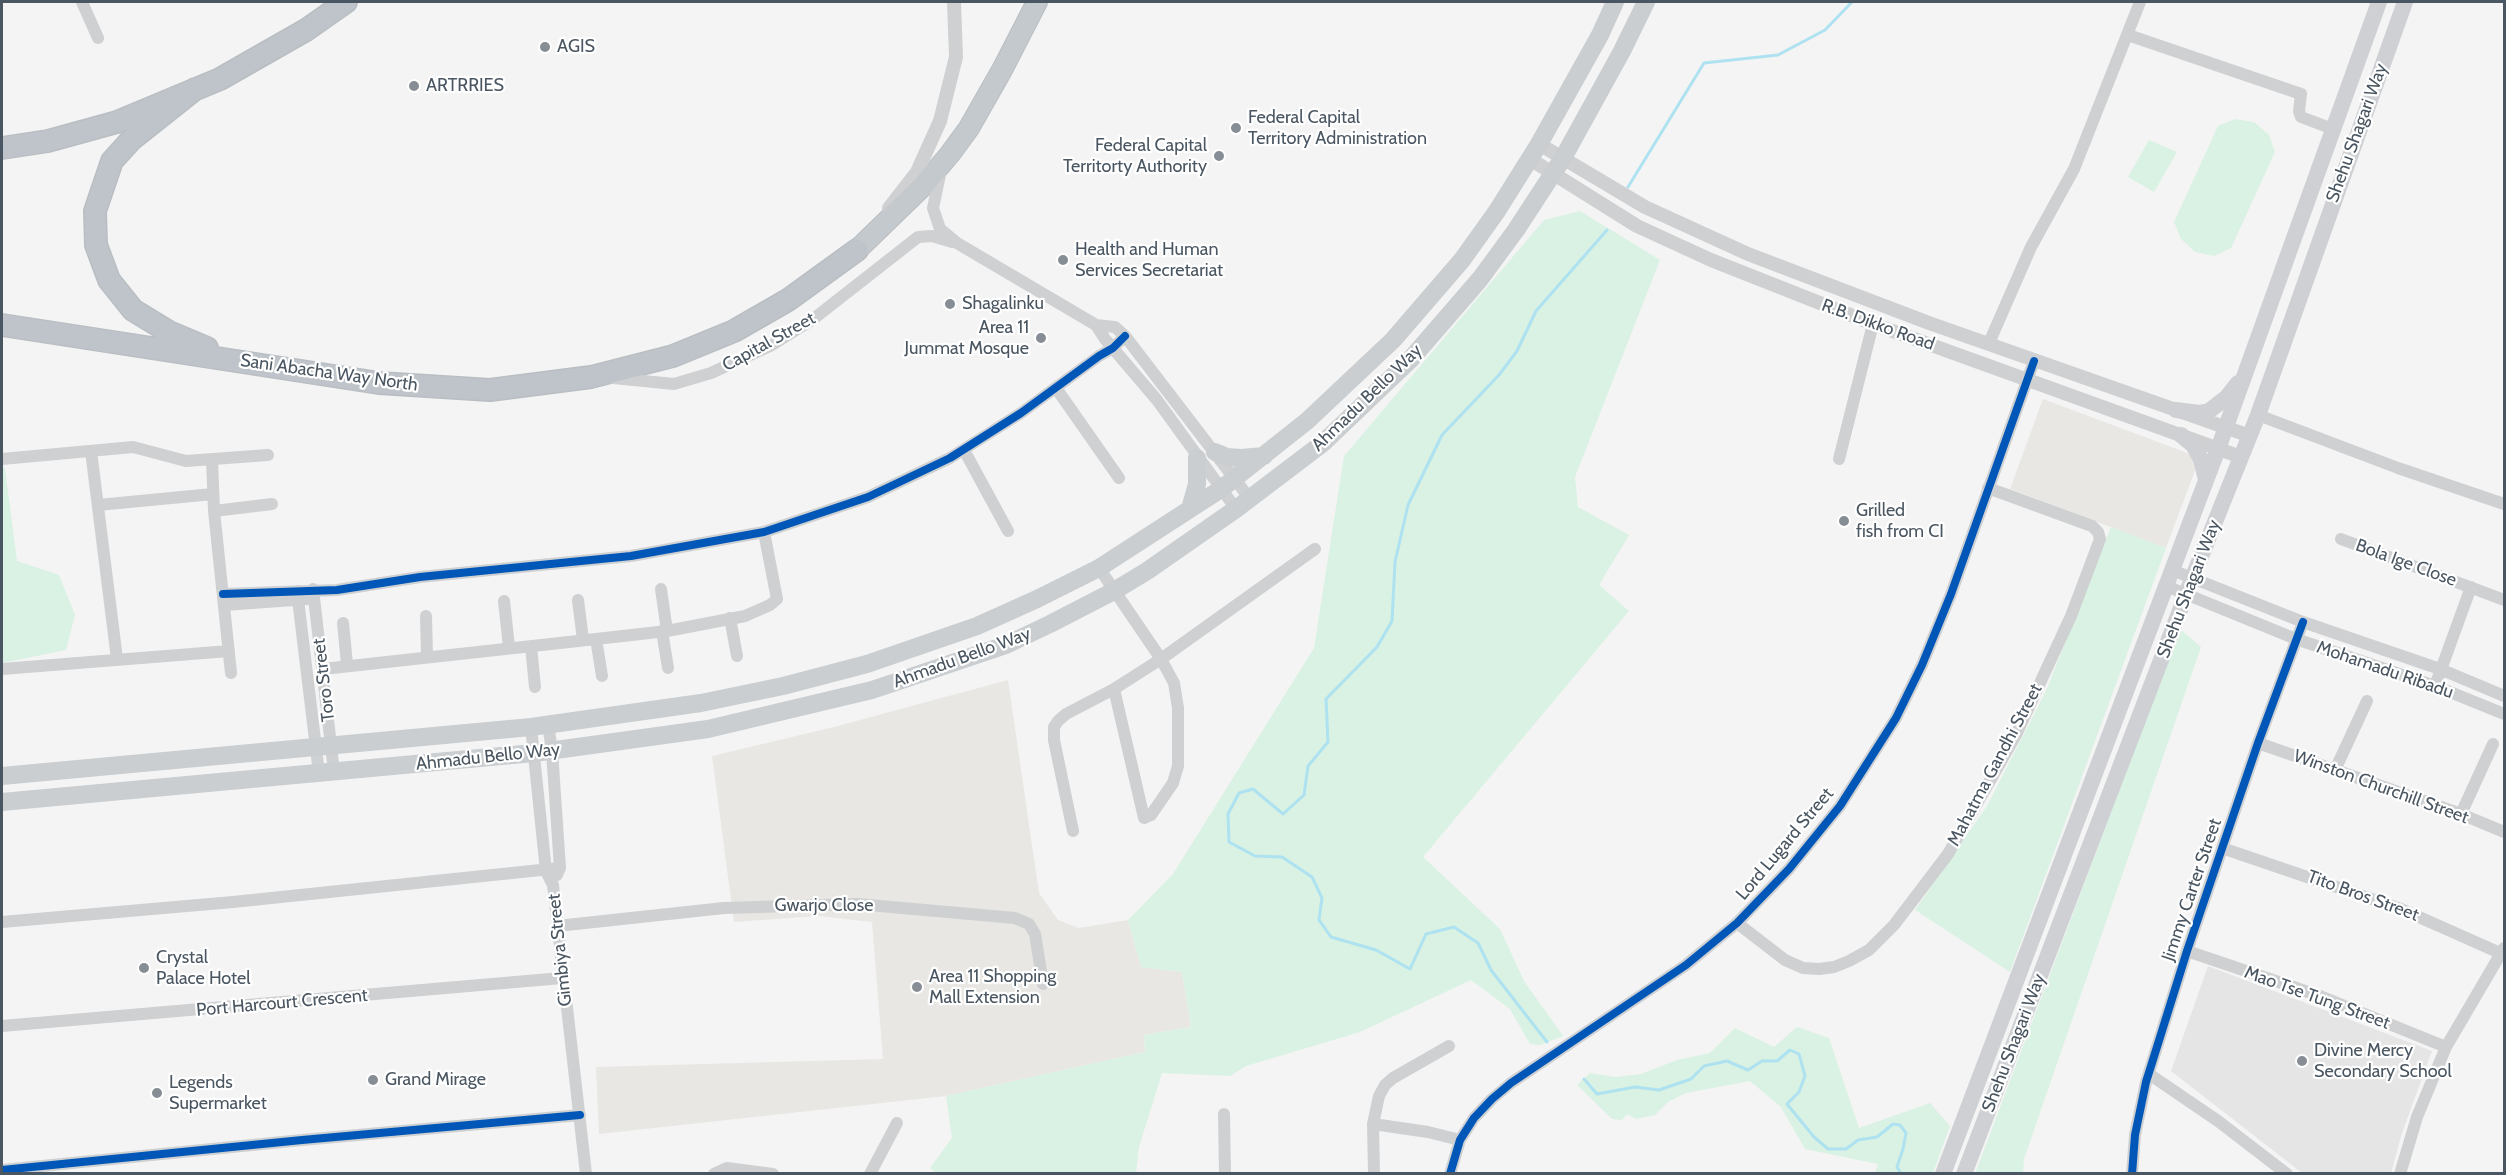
<!DOCTYPE html>
<html>
<head>
<meta charset="utf-8">
<style>
  body { margin:0 }
  #map { position:relative; width:2506px; height:1175px; overflow:hidden; background:#f4f4f4; font-family:Cabin,sans-serif }
  canvas { display:block }
  .frame { position:absolute; inset:0; border:3px solid #4a5661; pointer-events:none }
</style>
</head>
<body>
<div id="map">
<canvas width="2506" height="1175"></canvas>
<div class="frame"></div>
</div>
<script>
const ctx = document.querySelector('canvas').getContext('2d');
ctx.lineJoin = 'round';
function paint(path, color) {
  ctx.fillStyle = color;
  ctx.fill(path, 'evenodd');
}
function poly(rows) {
  const path = new Path2D();
  for (const r of rows) {
    path.moveTo(r[0], r[1]);
    for (let i = 2; i < r.length; i += 2) path.lineTo(r[i], r[i + 1]);
  }
  return path;
}
function strokePath(path, color, width, dash) {
  ctx.strokeStyle = color;
  ctx.lineWidth = width;
  ctx.lineCap = dash ? 'butt' : 'round';
  ctx.setLineDash(dash || []);
  ctx.stroke(path);
}
function write(font, color, halo, rows, align = 'center') {
  ctx.font = font + ' Cabin,sans-serif';
  ctx.lineWidth = 4.5;
  ctx.setLineDash([]);
  ctx.textBaseline = 'middle';
  ctx.strokeStyle = halo;
  ctx.fillStyle = color;
  for (const [text, x, y, turn = 0] of rows) {
    ctx.save();
    ctx.translate(x, y);
    ctx.rotate((+turn || 0) * Math.PI / 180);
    ctx.textAlign = isNaN(turn) ? turn : align;
    if (halo) ctx.strokeText(text, 0, 0);
    ctx.fillText(text, 0, 0);
    ctx.restore();
  }
}
const commercial = poly([
  [2043,399,2190,454,2197,465,2166,548,2010,489],
  [1008,680,1039,893,1058,920,1079,928,1128,920,1141,967,1182,972,1191,1027,1144,1035,1145,1052,946,1096,599,1134,596,1067,883,1059,872,922,819,916,734,922,712,756,834,727]
]);
const education = poly([
  [2208,966,2432,1051,2402,1133,2391,1173,2302,1173,2171,1071]
]);
const green = poly([
  [2235,119,2254,122,2269,135,2275,152,2231,248,2214,256,2195,252,2181,239,2174,222,2218,126],
  [2149,140,2177,152,2154,192,2128,177],
  [1580,211,1660,260,1575,477,1578,507,1629,535,1599,585,1629,611,1423,857,1500,929,1524,981,1563,1036,1540,1045,1530,1044,1510,1009,1471,980,1360,1032,1246,1066,1230,1076,1162,1073,1139,1147,1136,1173,936,1173,930,1168,952,1138,946,1096,1145,1052,1144,1035,1191,1027,1182,972,1141,967,1128,920,1173,874,1314,648,1344,456,1544,220],
  [2,468,5,468,17,561,59,575,75,615,66,650,2,663],
  [2111,527,2166,548,2010,972,1915,910,1987,806,2046,691],
  [2180,629,2201,647,2024,1159,2023,1173,1975,1174],
  [1797,1027,1829,1038,1859,1128,1930,1103,1950,1126,1933,1173,1875,1173,1878,1164,1805,1149,1781,1107,1750,1081,1686,1093,1668,1102,1655,1115,1636,1119,1627,1114,1622,1120,1612,1119,1577,1085,1590,1073,1615,1077,1641,1074,1677,1060,1710,1053,1735,1028,1774,1047]
]);
const stream = poly([
  [1628,187,1704,63,1778,55,1825,30,1852,2],
  [1547,1042,1491,970,1478,943,1454,927,1426,934,1410,969,1376,950,1331,937,1319,920,1322,898,1312,877,1282,857,1255,856,1229,842,1228,814,1239,793,1253,789,1283,814,1304,795,1308,766,1328,742,1326,699,1377,647,1392,621,1395,562,1408,505,1442,435,1499,375,1517,351,1536,311,1607,230],
  [1584,1079,1597,1094,1635,1087,1659,1090,1691,1079,1704,1066,1727,1061,1748,1070,1762,1061,1777,1061,1790,1050,1799,1054,1805,1076,1799,1092,1787,1104,1814,1137,1828,1149,1846,1149,1858,1140,1877,1137,1893,1124,1900,1125,1906,1133,1903,1149,1897,1167,1901,1174]
]);
const minor = poly([
  [82,2,98,38],
  [2128,35,2301,94,2299,111,2301,117,2333,129],
  [941,170,933,208,940,229,957,243,1096,325,1105,339,1157,400,1236,509],
  [1096,325,1115,327,1125,336,1250,499],
  [1989,343,2031,247,2074,169,2140,2],
  [613,378,674,384,711,373,772,345,812,320,918,237,932,236,952,242],
  [1056,388,1119,478],
  [2258,415,2398,468,2504,504],
  [964,450,1008,531],
  [91,451,117,659],
  [2,459,133,447,186,461,268,455],
  [1839,459,1873,324],
  [212,460,214,511,231,673],
  [98,505,213,494],
  [214,511,272,504],
  [2341,539,2504,600],
  [1099,568,1161,659,1174,683,1178,708,1178,766,1173,783,1151,815,1144,818,1114,689],
  [2172,570,2303,622,2440,669,2504,696],
  [2166,586,2296,639,2435,686,2504,714],
  [313,589,334,772],
  [661,589,667,631],
  [297,591,319,773],
  [223,594,337,590,420,577,631,556,764,532,868,497,950,458,1021,413,1099,356,1113,348,1125,336],
  [578,600,583,640],
  [504,601,509,647],
  [225,605,307,599],
  [426,616,427,656],
  [730,618,737,656],
  [343,623,347,664],
  [662,631,668,668],
  [596,639,602,676],
  [531,646,535,687],
  [2,669,229,651],
  [323,669,596,639,667,631,745,616,770,605,777,599,764,532],
  [2435,686,2471,587],
  [548,724,552,751,560,868,557,875],
  [531,727,546,871,553,885,586,1174],
  [2258,743,2461,814,2504,832],
  [2335,770,2367,701],
  [2461,814,2493,744],
  [1073,831,1054,740,1054,727,1058,721,1066,714,1114,689,1161,659,1315,549],
  [2222,848,2401,909,2500,953],
  [2,922,233,902,560,868],
  [1737,923,1785,960,1803,968,1819,969,1834,967,1849,961,1869,950,1894,925,1948,854,1971,814,2016,735,2071,616,2100,539,2098,532,2092,526,1988,488],
  [557,926,724,908,857,904,1015,918,1029,924,1035,934,1043,984],
  [2187,951,2320,996,2446,1047],
  [2,1026,562,978],
  [2149,1074,2218,1121,2287,1174],
  [1224,1114,1225,1174],
  [1373,1124,1428,1132,1460,1140],
  [2,1170,302,1140,580,1115],
  [714,1174,727,1168,773,1174],
  [870,1174,897,1123],
  [1374,1174,1373,1124,1379,1096,1385,1085,1393,1078,1449,1046],
  [1450,1174,1460,1140,1474,1118,1492,1099,1511,1083,1686,965,1737,923,1789,869,1840,806,1896,718,1922,665,1951,594,2034,361],
  [2132,1174,2135,1135,2146,1082,2187,951,2258,743,2303,622],
  [2400,1174,2417,1117,2446,1047,2504,948]
]);
const tertiary = poly([
  [1539,144,1645,207,1748,254,1929,323,2250,436],
  [1530,159,1637,226,1711,260,1873,324,2241,457],
  [889,208,917,172,940,121,956,57,954,2]
]);
const secondary = poly([
  [2176,410,2199,413,2209,411,2227,397,2238,383],
  [2181,435,2193,445,2201,459,2206,480],
  [1943,1174,2218,449,2379,2],
  [1964,1174,2192,579,2258,415,2405,2]
]);
const primary = poly([
  [1215,452,1227,457,1241,458,1264,456],
  [1190,509,1197,484,1197,458],
  [2,776,531,727,701,703,783,686,867,664,977,626,1037,599,1099,568,1221,489,1307,421,1393,340,1462,260,1497,211,1539,144,1600,35,1615,2],
  [2,802,534,753,708,729,872,690,1006,645,1050,624,1114,591,1147,571,1236,509,1323,443,1410,360,1480,279,1516,230,1563,158,1622,51,1646,2]
]);
const trunk = poly([
  [857,250,922,187,950,154,969,128,1002,70,1037,2]
]);
const motorway = poly([
  [195,89,132,139,112,161,95,211,96,245,109,280,133,310,169,332,207,348],
  [2,148,48,141,117,122,220,79,306,30,346,2],
  [2,325,379,383,490,390,591,377,673,356,734,331,788,300,857,250]
]);
const cycleway = poly([
  [223,594,337,590,420,577,631,556,764,532,868,497,950,458,1021,413,1099,356,1113,348,1125,336],
  [2,1170,302,1140,580,1115],
  [1450,1174,1460,1140,1474,1118,1492,1099,1511,1083,1686,965,1737,923,1789,869,1840,806,1896,718,1922,665,1951,594,2034,361],
  [2132,1174,2135,1135,2146,1082,2187,951,2258,743,2303,622]
]);
const markers = [
  [545,47,6,"#868d94"],
  [414,86,6,"#868d94"],
  [1236,128,6,"#868d94"],
  [1219,156,6,"#868d94"],
  [1063,260,6,"#868d94"],
  [950,304,6,"#868d94"],
  [1041,338,6,"#868d94"],
  [1844,521,6,"#868d94"],
  [144,968,6,"#868d94"],
  [917,987,6,"#868d94"],
  [2302,1061,6,"#868d94"],
  [373,1080,6,"#868d94"],
  [157,1093,6,"#868d94"]
];
const poiNames = [
  ["AGIS",557,47],
  ["ARTRRIES",426,86],
  ["Federal Capital",1248,118],
  ["Territory Administration",1248,139],
  ["Federal Capital",1207,146,"right"],
  ["Territorty Authority",1207,167,"right"],
  ["Health and Human",1075,250],
  ["Services Secretariat",1075,271],
  ["Shagalinku",962,304],
  ["Area 11",1029,328,"right"],
  ["Jummat Mosque",1029,349,"right"],
  ["Grilled",1856,511],
  ["fish from CI",1856,532],
  ["Crystal",156,958],
  ["Palace Hotel",156,979],
  ["Area 11 Shopping",929,977],
  ["Mall Extension",929,998],
  ["Divine Mercy",2314,1051],
  ["Secondary School",2314,1072],
  ["Grand Mirage",385,1080],
  ["Legends",169,1083],
  ["Supermarket",169,1104]
];
const streetNames = [
  ["Shehu Shagari Way",2357,133,-70],
  ["R.B. Dikko Road",1878,325,20],
  ["Capital Street",769,342,-29],
  ["Sani Abacha Way North",329,373,8],
  ["Ahmadu Bello Way",1367,398,-44],
  ["Bola Ige Close",2406,563,20],
  ["Shehu Shagari Way",2189,589,-69],
  ["Ahmadu Bello Way",962,658,-20],
  ["Mohamadu Ribadu",2385,670,19],
  ["Toro Street",324,680,-97],
  ["Ahmadu Bello Way",488,757,-6],
  ["Mahatma Gandhi Street",1995,765,-62],
  ["Winston Churchill Street",2381,787,20],
  ["Lord Lugard Street",1785,844,-50],
  ["Jimmy Carter Street",2192,890,-71],
  ["Tito Bros Street",2363,896,20],
  ["Gwarjo Close",824,906],
  ["Gimbiya Street",560,950,-96],
  ["Mao Tse Tung Street",2317,998,20],
  ["Port Harcourt Crescent",282,1003,-5],
  ["Shehu Shagari Way",2014,1043,-69]
];
paint(commercial, '#e8e7e3');
paint(education, '#e6e5e6');
paint(green, '#d9f2e3');
strokePath(stream, '#aee2f0', 3);
strokePath(trunk, '#b9bec3', 22);
strokePath(motorway, '#b9bec3', 24);
strokePath(minor, '#ced0d2', 12);
strokePath(tertiary, '#ced0d2', 14);
strokePath(secondary, '#ced0d4', 16);
strokePath(primary, '#caced1', 18);
strokePath(trunk, '#c4c9cd', 20);
strokePath(motorway, '#bec4c9', 21);
strokePath(cycleway, '#0057b8', 8);
for (const [x, y, r, color] of markers) {
  const dot = new Path2D();
  dot.arc(x, y, r, 0, 2 * Math.PI);
  ctx.fillStyle = color;
  ctx.fill(dot);
  strokePath(dot, '#fff', 2);
}
write('18px', '#4a5661', '#fff', poiNames, 'left');
write('18px', '#4a5661', '#fff', streetNames);
</script>
</body>
</html>
